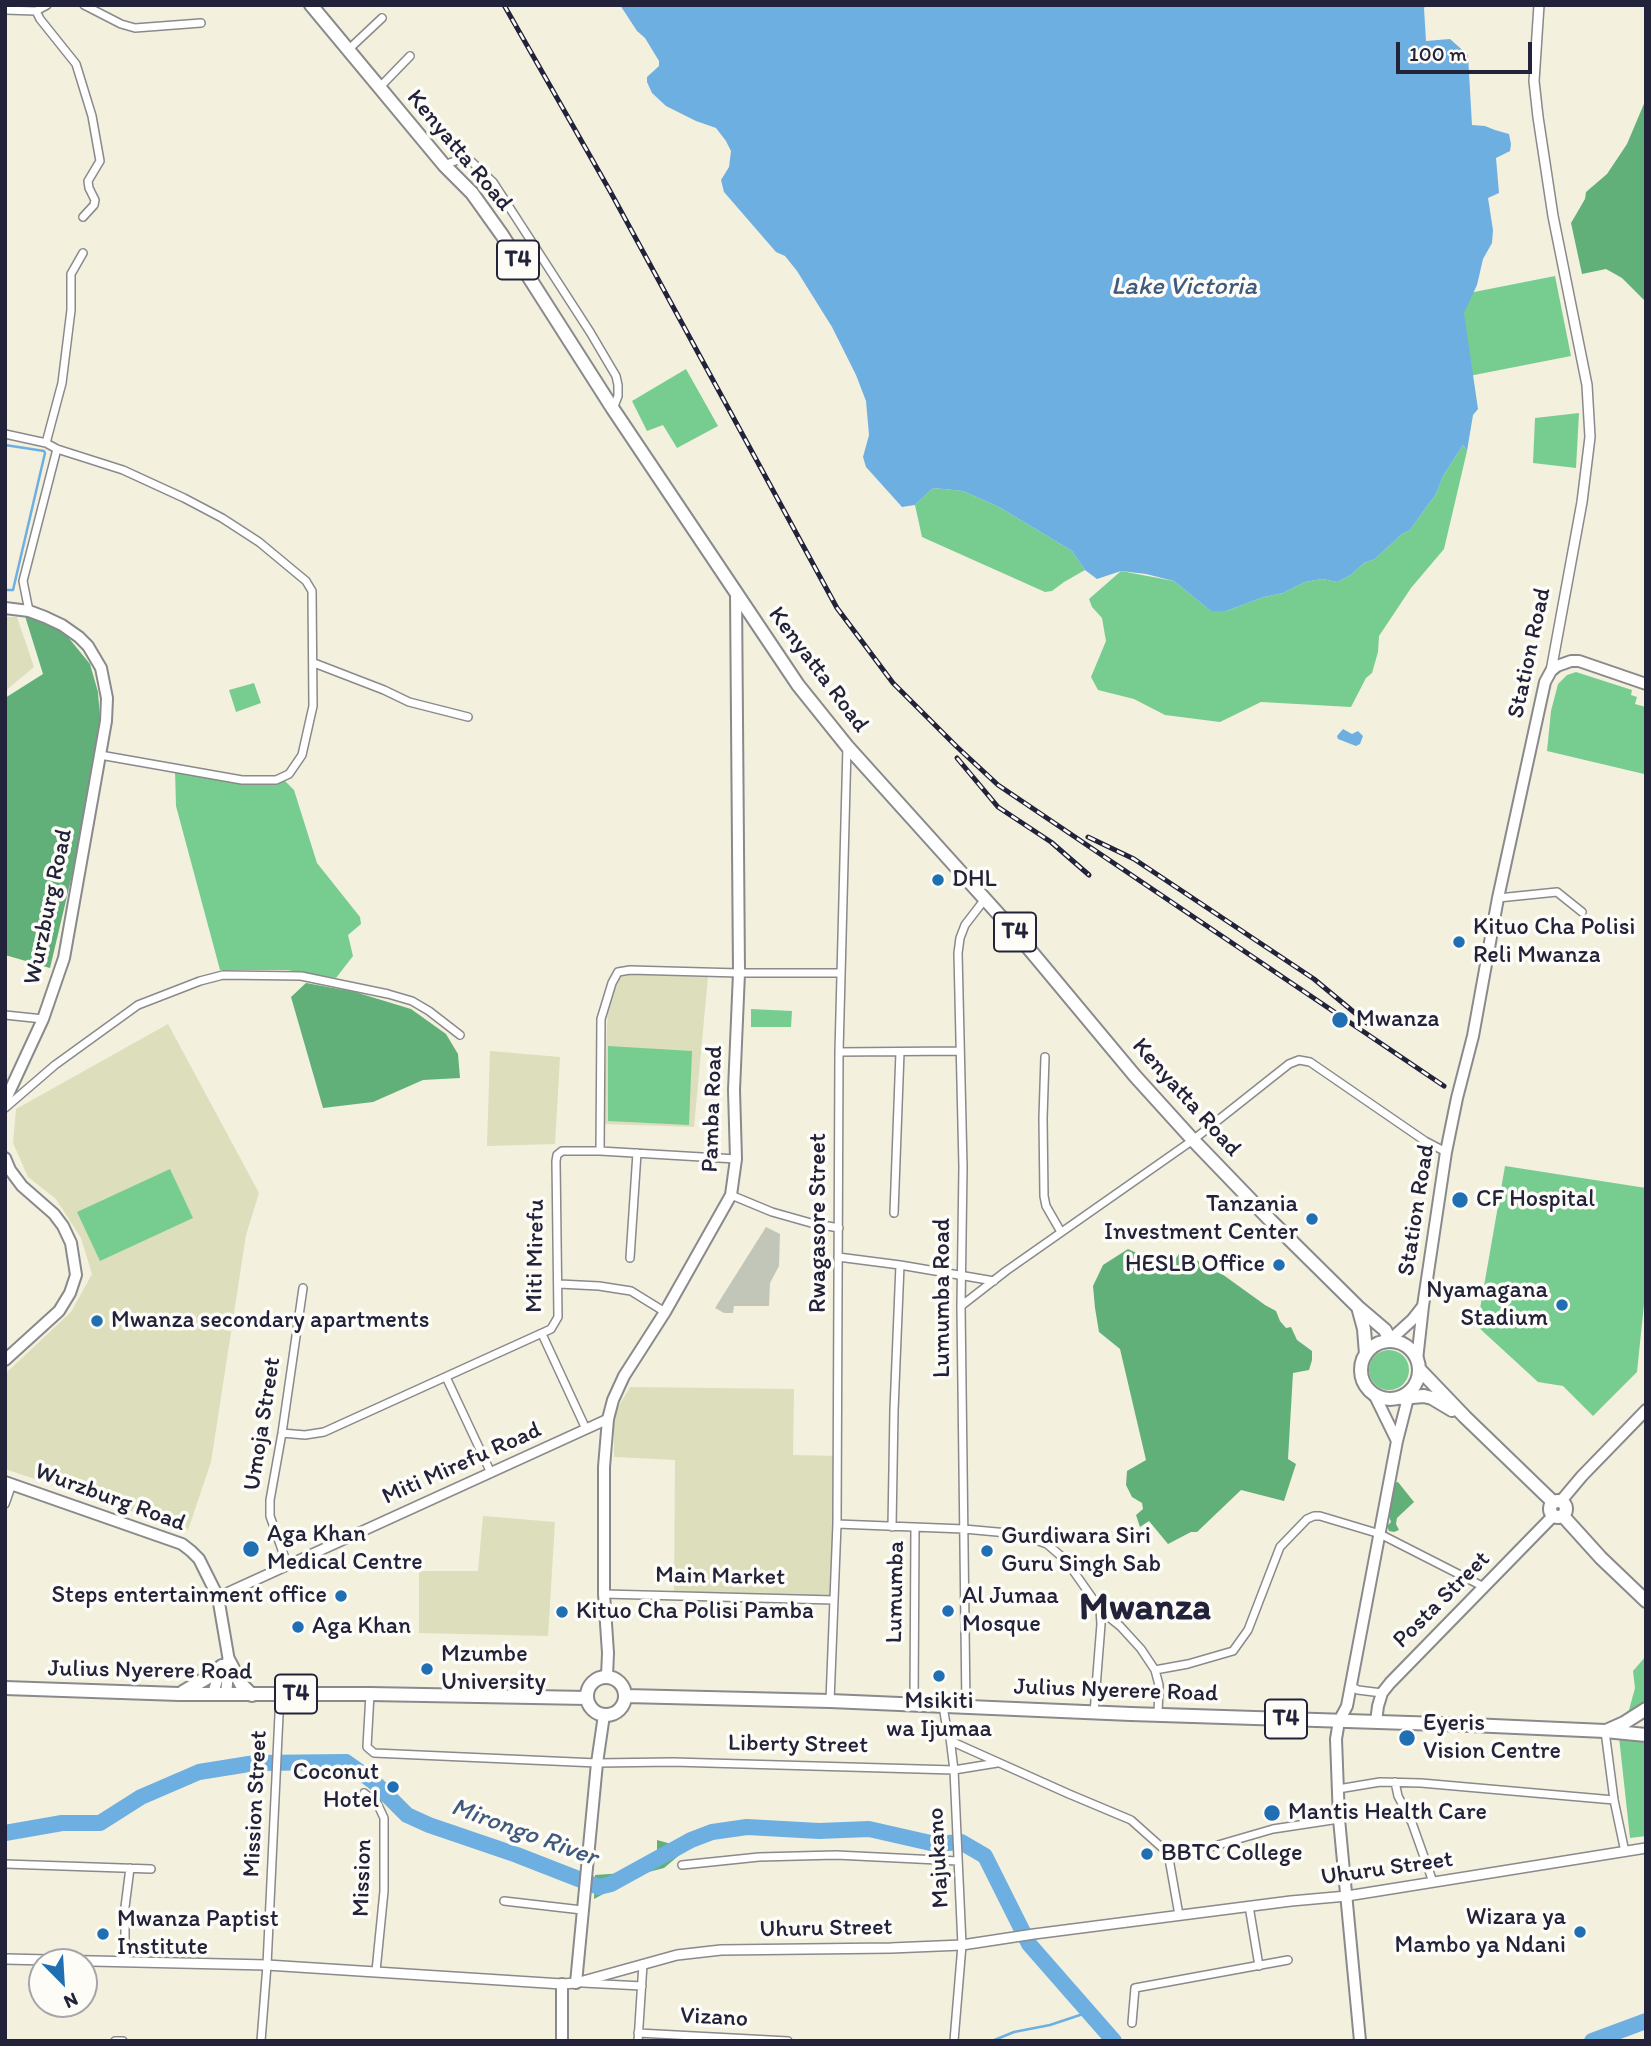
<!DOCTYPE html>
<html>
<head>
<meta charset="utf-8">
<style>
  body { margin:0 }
  #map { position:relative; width:1651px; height:2046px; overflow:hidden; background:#f3f0de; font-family:Itim,sans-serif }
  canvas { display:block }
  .frame { position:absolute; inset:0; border:7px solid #22223b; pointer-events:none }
  .north { position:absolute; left:28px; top:1948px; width:70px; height:70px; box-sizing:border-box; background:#fdfcf7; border:2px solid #a5a5ac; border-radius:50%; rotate:156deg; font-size:19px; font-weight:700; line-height:28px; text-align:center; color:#22223b }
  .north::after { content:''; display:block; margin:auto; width:24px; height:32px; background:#1f6fb2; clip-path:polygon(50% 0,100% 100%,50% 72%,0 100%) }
  .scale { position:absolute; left:1396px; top:42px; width:136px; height:32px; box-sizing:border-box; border:4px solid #22223b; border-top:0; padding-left:9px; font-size:21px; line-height:24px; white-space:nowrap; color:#22223b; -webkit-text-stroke:5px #fdfcf7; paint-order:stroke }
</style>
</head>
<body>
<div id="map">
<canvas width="1651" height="2046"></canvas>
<div class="frame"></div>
<div class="north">N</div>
<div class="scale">100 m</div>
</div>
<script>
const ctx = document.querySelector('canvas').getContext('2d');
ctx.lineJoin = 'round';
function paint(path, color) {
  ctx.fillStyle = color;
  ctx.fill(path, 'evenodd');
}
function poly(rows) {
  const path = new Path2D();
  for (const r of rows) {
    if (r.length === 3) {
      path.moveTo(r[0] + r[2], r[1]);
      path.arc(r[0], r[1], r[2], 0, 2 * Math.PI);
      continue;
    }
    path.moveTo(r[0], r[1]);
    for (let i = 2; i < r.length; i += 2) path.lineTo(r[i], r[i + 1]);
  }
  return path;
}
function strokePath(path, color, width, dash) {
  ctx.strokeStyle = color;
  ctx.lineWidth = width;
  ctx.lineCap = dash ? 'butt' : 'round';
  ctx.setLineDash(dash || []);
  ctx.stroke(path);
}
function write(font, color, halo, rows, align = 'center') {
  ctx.font = font + ' Itim,sans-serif';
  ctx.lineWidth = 7;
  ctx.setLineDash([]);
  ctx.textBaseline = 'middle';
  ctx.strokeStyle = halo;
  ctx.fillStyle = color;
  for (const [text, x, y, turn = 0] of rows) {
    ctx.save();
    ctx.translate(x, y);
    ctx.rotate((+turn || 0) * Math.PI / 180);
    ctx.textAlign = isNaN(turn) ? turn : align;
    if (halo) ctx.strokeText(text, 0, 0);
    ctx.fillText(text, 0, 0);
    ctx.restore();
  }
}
const built = poly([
  [5,617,17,617,34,667,5,691],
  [619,974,708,977,694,1127,603,1124,608,1005],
  [168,1024,259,1193,246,1235,211,1462,188,1530,5,1469,5,1374,71,1312,92,1274,81,1238,56,1199,28,1177,13,1143,16,1109],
  [490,1051,560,1057,555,1144,487,1146],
  [630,1387,794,1389,793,1455,837,1456,834,1600,674,1595,675,1460,614,1457,614,1414],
  [483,1516,555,1522,548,1636,419,1633,419,1571,478,1571]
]);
const industrial = poly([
  [766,1227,780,1234,779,1266,770,1283,769,1306,734,1306,733,1313,724,1313,715,1308]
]);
const green = poly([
  [1555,276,1571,356,1469,376,1459,295],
  [686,369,718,426,677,448,663,425,647,431,632,401],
  [1579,413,1576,468,1533,463,1535,418],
  [1463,445,1467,451,1444,549,1411,588,1379,636,1378,652,1372,673,1366,678,1351,707,1261,702,1220,722,1165,715,1134,699,1098,690,1091,677,1106,641,1102,618,1092,607,1089,599,1121,571,1174,581,1211,611,1226,611,1264,597,1283,593,1305,582,1322,579,1338,582,1352,574,1364,563,1375,559,1402,534,1410,530,1436,494,1443,476],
  [933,488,963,491,999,507,1072,551,1085,570,1064,582,1052,591,1045,592,922,537,915,505],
  [1576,672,1632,690,1631,695,1637,697,1635,704,1646,707,1644,774,1547,751,1551,711,1558,684,1567,675],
  [254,683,261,703,236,712,229,690],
  [175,770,259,785,285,781,294,790,317,863,360,917,361,924,348,935,353,956,336,978,287,970,220,970,176,806],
  [751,1009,792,1011,791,1027,751,1027],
  [608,1046,692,1051,689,1125,608,1121],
  [1505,1166,1646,1188,1646,1285,1637,1372,1593,1416,1563,1386,1538,1382,1477,1326],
  [170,1169,193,1218,100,1261,77,1212],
  [1389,1370,20],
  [1646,1656,1646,1702,1641,1707,1618,1720,1629,1710,1635,1688,1633,1671],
  [1619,1737,1646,1742,1646,1836,1630,1838]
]);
const forest = poly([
  [1646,99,1646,302,1622,278,1606,269,1582,274,1571,223,1585,199,1586,192,1607,174,1627,144],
  [25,616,63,631,90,664,98,692,101,732,82,833,50,968,5,955,5,698,43,674],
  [306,983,355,992,411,1009,446,1034,458,1054,460,1078,423,1080,373,1102,323,1108,291,997],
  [1128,1249,1169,1268,1179,1254,1184,1260,1195,1259,1213,1271,1222,1274,1265,1305,1276,1311,1280,1321,1286,1328,1291,1327,1297,1340,1312,1351,1312,1360,1309,1370,1293,1373,1288,1459,1296,1464,1284,1501,1241,1490,1197,1532,1191,1532,1168,1544,1149,1521,1140,1527,1136,1515,1143,1509,1142,1503,1132,1497,1126,1485,1127,1471,1146,1460,1120,1349,1099,1332,1095,1308,1093,1286,1103,1265],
  [1398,1482,1414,1502,1397,1518,1396,1524,1399,1530,1394,1532,1389,1531,1387,1526,1391,1522,1386,1508,1394,1483],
  [689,1833,698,1835,695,1846,689,1847,664,1868,641,1874,594,1899,595,1875,624,1873,638,1863,657,1853,657,1840,675,1845,689,1838]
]);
const water = poly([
  [620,5,1426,5,1424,8,1426,41,1450,39,1468,55,1472,125,1485,126,1495,130,1509,134,1511,144,1510,151,1496,158,1499,193,1488,198,1493,230,1492,243,1483,259,1477,285,1464,313,1478,409,1473,415,1467,451,1463,445,1443,476,1436,494,1410,530,1402,534,1375,559,1364,563,1352,574,1338,582,1322,579,1305,582,1283,593,1264,597,1226,611,1211,611,1174,581,1146,574,1121,571,1097,579,1085,570,1072,551,999,507,963,491,933,488,915,505,902,507,866,467,863,457,869,435,866,401,856,375,832,327,797,271,785,256,776,252,724,192,721,180,729,167,731,151,726,141,716,128,696,121,666,106,652,93,647,82,647,77,659,66,659,61,645,38,637,31],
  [1343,729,1352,734,1358,731,1363,736,1360,744,1356,746,1338,739,1337,736]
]);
const stream = poly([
  [5,445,44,451,45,453,13,590,5,590],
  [992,2041,1014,2032,1050,2025,1089,2012]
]);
const river = poly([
  [5,1833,62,1823,100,1823,141,1797,199,1772,255,1763,346,1762,374,1782,407,1815,429,1825,517,1855,599,1887,611,1884,691,1840,712,1832,747,1827,819,1831,869,1829,935,1844,961,1842,985,1856,1029,1944,1114,2041],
  [1592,2041,1646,2021]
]);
const minor = poly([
  [84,5,121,24,135,28,201,23],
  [5,10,36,11,47,5],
  [36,11,40,19,76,64,92,116,100,161,88,181,89,188,95,200,94,205,83,217],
  [348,50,382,18],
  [379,88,410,56],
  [444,165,458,160,472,162,493,182,590,332,616,376,618,385,618,396,613,409],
  [5,434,46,443,57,449,123,470,184,498,222,518,259,542,306,581,312,591,313,706,302,755,289,774,276,780,242,780,100,755],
  [46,443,62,383,71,310,71,274,83,253],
  [29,611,23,581,57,449],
  [314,663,384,690,409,702,468,717],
  [1498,898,1557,892,1582,912],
  [5,1015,43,1019],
  [839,1052,960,1051],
  [1045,1057,1043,1118,1044,1196,1046,1206,1061,1232],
  [5,1108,55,1065,138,1005,200,981,223,975,301,976,388,994,412,1001,429,1011,460,1035],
  [600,1151,601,1019,612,983,618,972,630,970,739,973,841,973],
  [731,1195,772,1212,811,1223,839,1228],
  [894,1213,900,1052],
  [838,1257,900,1265,994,1281],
  [630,1258,637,1153],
  [559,1284,599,1286,631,1291,665,1312],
  [961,1306,1006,1271,1193,1140,1289,1064,1299,1060,1310,1062,1425,1141,1446,1152],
  [542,1334,586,1429],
  [446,1377,491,1473],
  [282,1433,305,1435,324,1432,551,1329,558,1317,556,1161,557,1155,562,1151,600,1151,736,1159],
  [5,1504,12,1484],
  [837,1524,964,1529,1019,1534,1047,1544,1061,1556,1072,1569,1100,1609,1101,1624,1094,1713],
  [892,1527,894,1410,900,1265],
  [287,1564,270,1516,270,1500,282,1433,303,1288],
  [604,1594,834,1600],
  [1100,1610,1120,1626,1141,1649,1155,1670,1159,1685,1158,1714],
  [1155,1670,1188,1664,1233,1651,1248,1630,1280,1547,1307,1519,1314,1516,1320,1516,1380,1534,1484,1587],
  [1350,1686,1358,1690,1382,1693],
  [370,1694,367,1747,374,1753,597,1763,673,1762,954,1770,997,1763],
  [830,1701,837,1524,839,1052,847,746],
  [914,1704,915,1528],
  [943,1706,947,1730,955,1743,1069,1794,1131,1820,1168,1853],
  [966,1706,961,1306,963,1167,958,953,960,938,965,925,985,899],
  [1605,1731,1614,1800,1625,1852],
  [950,1738,954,1770,962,1945,954,2041],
  [1395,1782,1398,1796,1412,1823,1433,1882],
  [1338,1789,1380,1782,1421,1783,1614,1800],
  [364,1793,377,1803,384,1818,384,1891,376,1971],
  [1168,1853,1187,1854,1273,1829,1339,1819],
  [1168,1853,1179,1915],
  [5,1864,151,1869],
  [682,1865,759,1857,836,1855,958,1861],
  [504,1901,582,1910],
  [1249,1906,1259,1966],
  [125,1961,125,1907,130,1868],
  [583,1983,642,1986],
  [1132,2023,1135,1988,1288,1960],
  [638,2033,788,2041],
  [115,2041,123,2041],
  [261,2041,267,1965,280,1694],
  [638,2041,643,1964]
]);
const tertiary = poly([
  [1539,5,1534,81,1538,117,1553,216,1587,385,1590,437,1582,502,1551,671],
  [218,1597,608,1419],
  [5,1959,267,1965,562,1984,576,1983,677,1955,721,1950,891,1948,962,1945,1034,1934,1291,1901,1347,1896,1646,1848]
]);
const secondary = poly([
  [5,608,29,611,45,617,62,625,79,637,88,646,101,668,107,698,106,721,64,958,43,1019,5,1101],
  [5,1158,10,1170,22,1186,54,1214,63,1226,71,1243,76,1275,70,1293,59,1311,5,1360],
  [1390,1340,1412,1320,1423,1306],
  [1417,1360,1423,1306,1446,1152,1457,1098,1473,1036,1498,898,1545,682,1551,671,1557,666,1571,661,1579,661,1646,684],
  [1374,1394,1397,1441],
  [5,1482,182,1544,191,1551,199,1559,218,1597,229,1661,226,1695],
  [1561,1501,1582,1476,1646,1410],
  [607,1676,608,1653,604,1594,604,1467,608,1419,613,1400,624,1376,665,1312,731,1195,736,1159,734,1090,739,973,736,593],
  [213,1694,221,1666],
  [1376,1722,1378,1706,1382,1693,1390,1683,1553,1516],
  [576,1983,597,1763,604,1715],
  [562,2041,562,1984],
  [1360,2041,1339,1819,1336,1739,1339,1721,1347,1706,1397,1441,1410,1390]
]);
const trunk = poly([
  [311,5,444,165,472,193,502,235,613,409,798,685,847,746,1020,938,1135,1076,1193,1140,1271,1221,1358,1307,1385,1330,1390,1340],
  [1358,1307,1364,1329,1366,1354],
  [1390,1370,29],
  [1419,1369,1465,1417,1553,1502],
  [1400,1398,1424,1396,1432,1398,1452,1410],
  [1558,1509,8],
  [1563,1516,1601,1558,1646,1601],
  [229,1661,241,1684,252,1695],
  [606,1696,19],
  [5,1688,179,1694,370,1694,587,1698],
  [183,1692,210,1676,222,1666],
  [626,1696,830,1701,1131,1714,1471,1725,1605,1731,1646,1735],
  [1606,1731,1624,1723,1646,1709]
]);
const rail = poly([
  [504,5,610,191,837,608,893,683,956,746,998,785,1444,1086],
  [957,758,998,807,1051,842,1089,875],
  [1088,837,1134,859,1314,979,1367,1023]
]);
const markers = [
  [938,880,7,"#1f6fb2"],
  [1459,942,7,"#1f6fb2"],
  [1340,1020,9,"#1f6fb2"],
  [1460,1200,9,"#1f6fb2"],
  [1312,1219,7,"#1f6fb2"],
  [1279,1265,7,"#1f6fb2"],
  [1562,1305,7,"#1f6fb2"],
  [97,1321,7,"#1f6fb2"],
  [251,1549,9,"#1f6fb2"],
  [987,1551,7,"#1f6fb2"],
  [341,1596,7,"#1f6fb2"],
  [948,1611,7,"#1f6fb2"],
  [562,1612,7,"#1f6fb2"],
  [298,1627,7,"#1f6fb2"],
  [427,1669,7,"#1f6fb2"],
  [939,1676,7,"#1f6fb2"],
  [1407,1738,9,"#1f6fb2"],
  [393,1787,7,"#1f6fb2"],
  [1272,1813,9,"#1f6fb2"],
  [1147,1854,7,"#1f6fb2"],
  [1580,1932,7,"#1f6fb2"],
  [103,1934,7,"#1f6fb2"]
];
const shields = [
  [518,260,42],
  [1015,932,42],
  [296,1694,42],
  [1286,1719,42]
];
const shieldNames = [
  ["T4",518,260],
  ["T4",1015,932],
  ["T4",296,1694],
  ["T4",1286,1719]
];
const streetNames = [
  ["Kenyatta Road",459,151,50],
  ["Station Road",1530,653,-78],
  ["Kenyatta Road",818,670,53],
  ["Wurzburg Road",49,907,-78],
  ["Kenyatta Road",1186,1098,48],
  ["Pamba Road",713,1109,-88],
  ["Station Road",1417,1210,-81],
  ["Rwagasore Street",819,1223,-90],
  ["Miti Mirefu",536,1256,-89],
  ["Lumumba Road",943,1298,-90],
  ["Umoja Street",263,1424,-81],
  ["Miti Mirefu Road",462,1464,-24],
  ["Wurzburg Road",110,1498,20],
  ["Main Market",720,1577,1],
  ["Lumumba",896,1592,-89],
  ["Posta Street",1442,1600,-45],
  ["Julius Nyerere Road",150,1671,1],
  ["Julius Nyerere Road",1116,1691,2],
  ["Liberty Street",798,1745,1],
  ["Mission Street",256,1804,-87],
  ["Majukano",939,1858,-93],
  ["Uhuru Street",1387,1869,-8],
  ["Mission",363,1878,-88],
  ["Uhuru Street",826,1929,-1],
  ["Vizano",714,2018,3]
];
const poiNames = [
  ["DHL",952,880],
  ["Kituo Cha Polisi",1473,928],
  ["Reli Mwanza",1473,956],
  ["Mwanza",1356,1020],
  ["CF Hospital",1476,1200],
  ["Tanzania",1298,1205,"right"],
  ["Investment Center",1298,1233,"right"],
  ["HESLB Office",1265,1265,"right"],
  ["Nyamagana",1548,1291,"right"],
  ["Stadium",1548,1319,"right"],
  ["Mwanza secondary apartments",111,1321],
  ["Aga Khan",267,1535],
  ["Medical Centre",267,1563],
  ["Gurdiwara Siri",1001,1537],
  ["Guru Singh Sab",1001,1565],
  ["Steps entertainment office",327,1596,"right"],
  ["Al Jumaa",962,1597],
  ["Mosque",962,1625],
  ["Kituo Cha Polisi Pamba",576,1612],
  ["Aga Khan",312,1627],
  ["Mzumbe",441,1655],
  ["University",441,1683],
  ["Msikiti",939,1702,"center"],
  ["wa Ijumaa",939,1730,"center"],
  ["Eyeris",1423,1724],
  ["Vision Centre",1423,1752],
  ["Coconut",379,1773,"right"],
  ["Hotel",379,1801,"right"],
  ["Mantis Health Care",1288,1813],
  ["BBTC College",1161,1854],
  ["Wizara ya",1566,1918,"right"],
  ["Mambo ya Ndani",1566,1946,"right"],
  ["Mwanza Paptist",117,1920],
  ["Institute",117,1948]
];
const waterNames = [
  ["Lake Victoria",1184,287],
  ["Mirongo River",524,1833,20]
];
const townNames = [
  ["Mwanza",1145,1609]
];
paint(built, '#dddebc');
paint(industrial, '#c2c6b9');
paint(green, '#77cd90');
paint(forest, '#61b07a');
paint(water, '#6eafe2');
strokePath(stream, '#6eafe2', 2.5);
strokePath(river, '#6eafe2', 16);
strokePath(minor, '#8a898c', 10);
strokePath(tertiary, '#8a898c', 12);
strokePath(secondary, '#8a898c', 14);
strokePath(trunk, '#8a898c', 16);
strokePath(minor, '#fff', 7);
strokePath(tertiary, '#fff', 9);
strokePath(secondary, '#fff', 10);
strokePath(trunk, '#fff', 12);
strokePath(rail, '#22223b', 5);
strokePath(rail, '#fdfcf7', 2.5, [8]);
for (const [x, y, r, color] of markers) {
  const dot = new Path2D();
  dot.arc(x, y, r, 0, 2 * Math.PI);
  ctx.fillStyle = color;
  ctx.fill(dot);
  strokePath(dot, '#fdfcf7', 2.5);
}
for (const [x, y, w] of shields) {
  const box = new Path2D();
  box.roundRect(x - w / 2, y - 19.5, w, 39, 5);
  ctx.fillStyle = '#fdfcf7';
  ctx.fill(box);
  strokePath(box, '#22223b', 2);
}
write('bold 23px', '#22223b', null, shieldNames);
write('24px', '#22223b', '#fdfcf7', streetNames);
write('24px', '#22223b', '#fdfcf7', poiNames, 'left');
write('italic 26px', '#405a7e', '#fdfcf7', waterNames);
write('bold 38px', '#22223b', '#fdfcf7', townNames);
</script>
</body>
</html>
